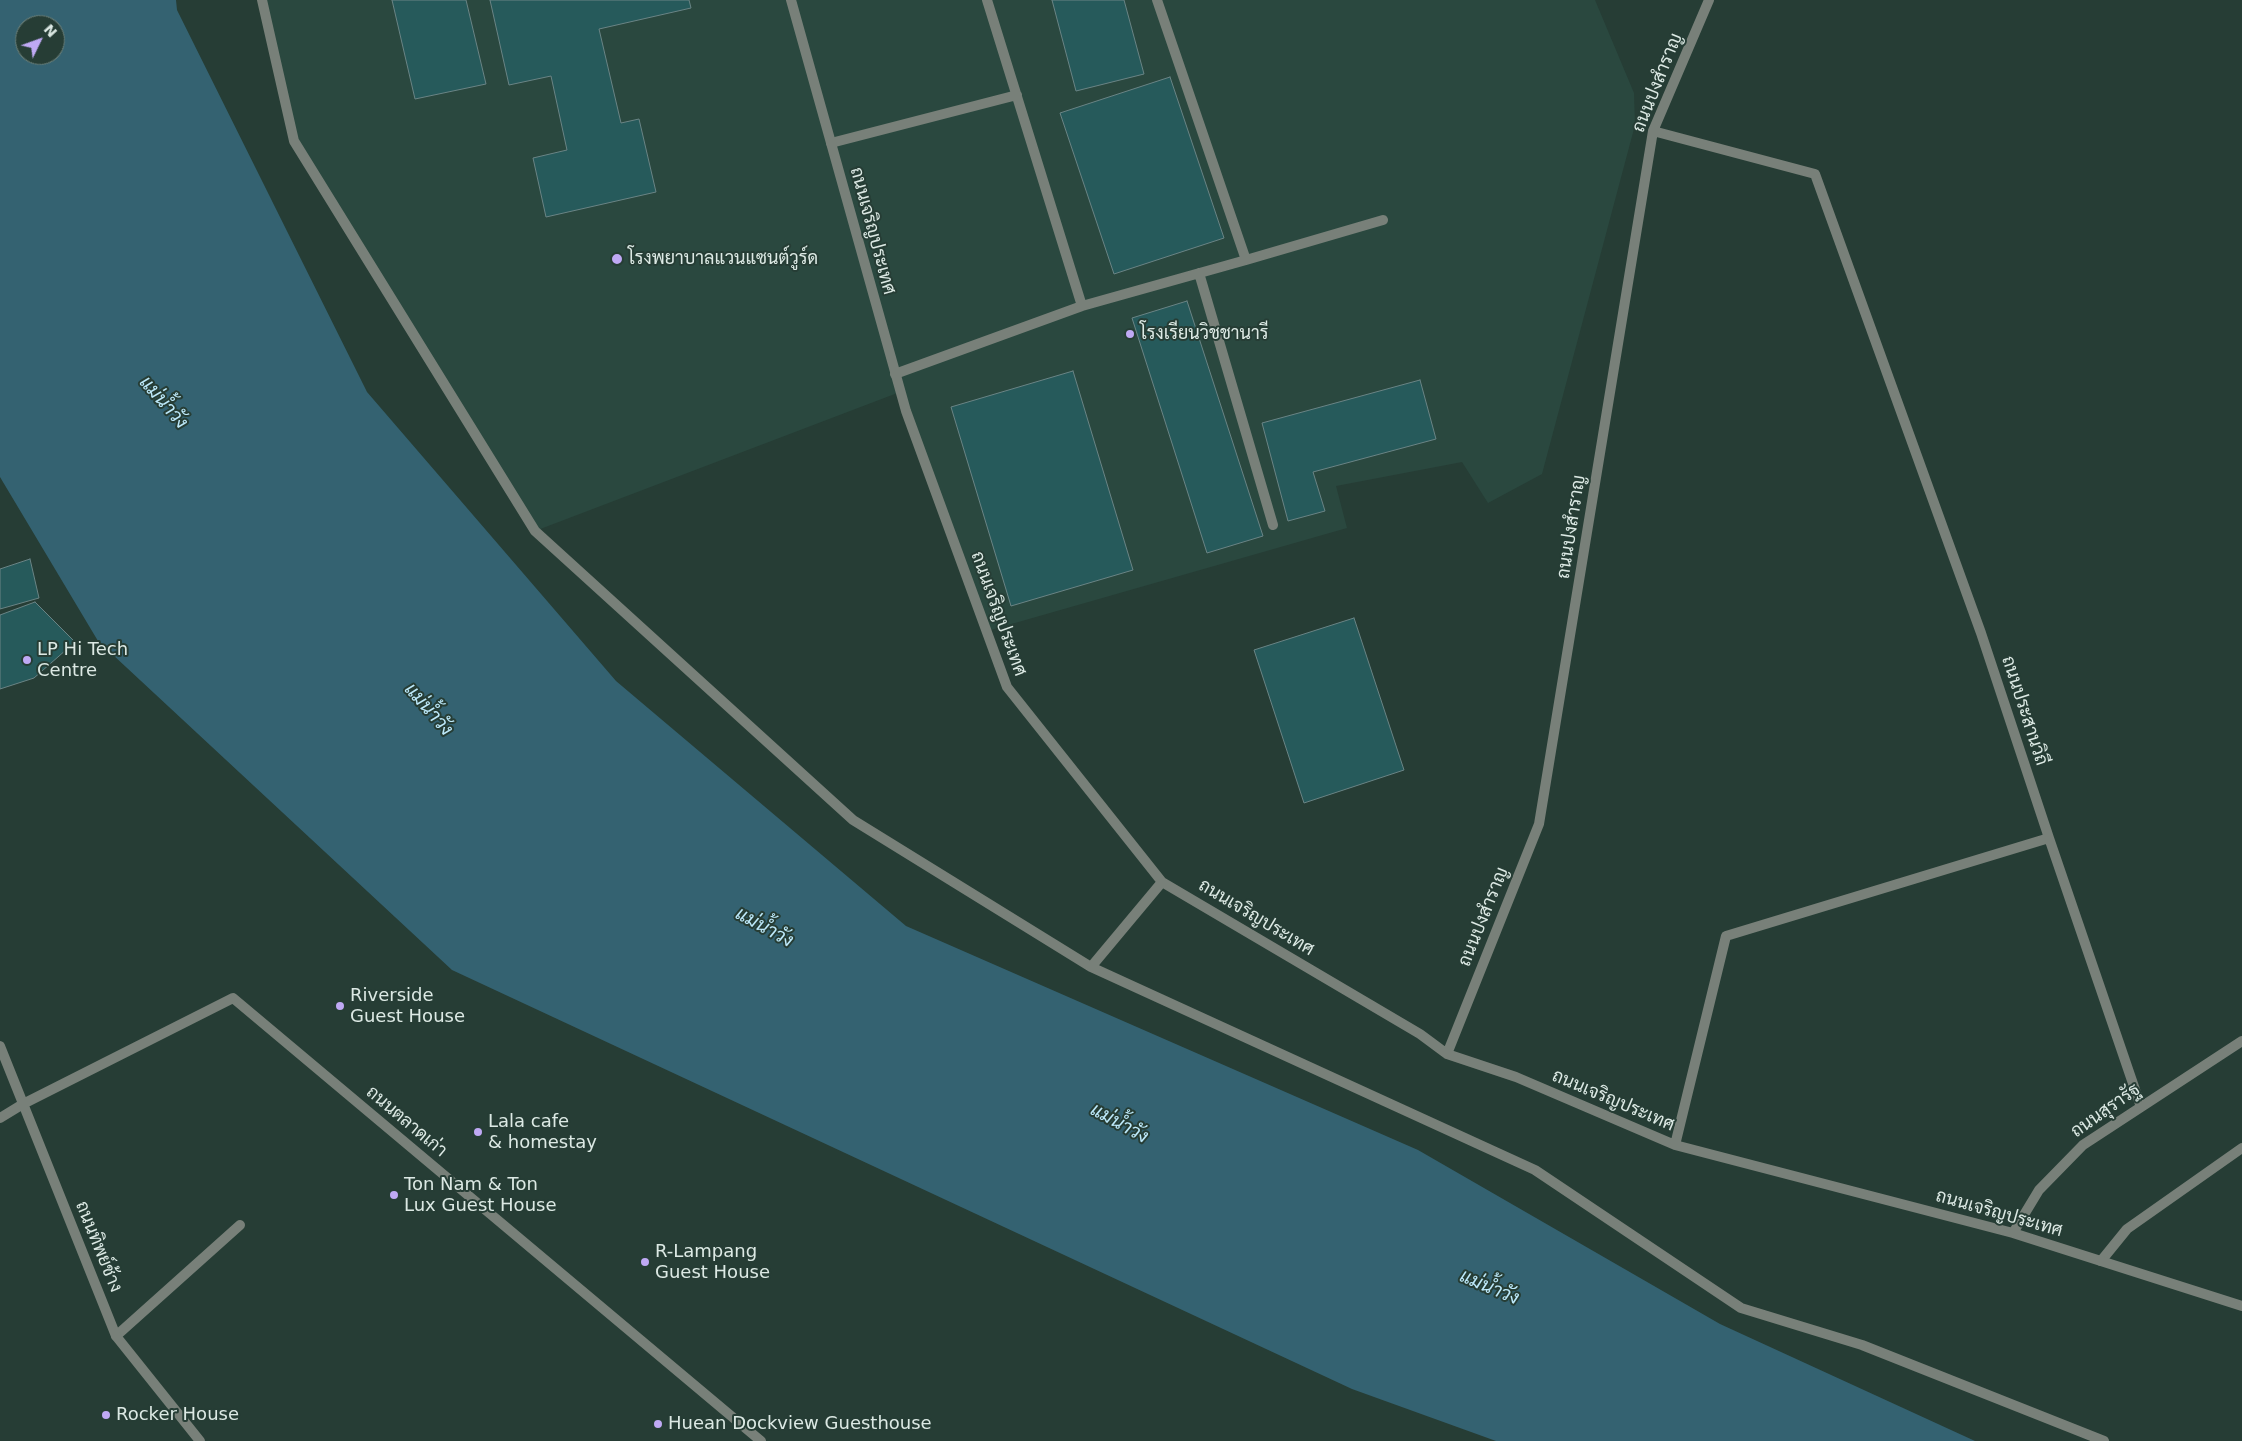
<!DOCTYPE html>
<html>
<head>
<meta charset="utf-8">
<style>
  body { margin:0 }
  #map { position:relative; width:2242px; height:1441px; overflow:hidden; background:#263d35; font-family:"DejaVu Sans",sans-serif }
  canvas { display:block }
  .north { position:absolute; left:15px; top:15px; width:50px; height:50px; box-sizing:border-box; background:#263d35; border:1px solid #6f827b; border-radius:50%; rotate:48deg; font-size:14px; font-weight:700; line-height:20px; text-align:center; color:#dce9e4 }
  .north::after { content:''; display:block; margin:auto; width:18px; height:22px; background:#bfa9f4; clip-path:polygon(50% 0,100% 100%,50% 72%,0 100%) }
</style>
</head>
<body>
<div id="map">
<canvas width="2242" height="1441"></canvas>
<div class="north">N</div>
</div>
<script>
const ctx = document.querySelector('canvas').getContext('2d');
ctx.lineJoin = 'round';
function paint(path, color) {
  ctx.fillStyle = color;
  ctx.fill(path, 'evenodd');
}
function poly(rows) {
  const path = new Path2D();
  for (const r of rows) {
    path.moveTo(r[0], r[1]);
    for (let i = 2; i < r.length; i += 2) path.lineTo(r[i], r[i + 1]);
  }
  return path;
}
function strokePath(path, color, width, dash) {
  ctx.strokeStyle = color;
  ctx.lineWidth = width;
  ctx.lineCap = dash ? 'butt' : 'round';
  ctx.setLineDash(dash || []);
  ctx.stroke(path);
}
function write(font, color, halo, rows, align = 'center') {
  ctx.font = font + ' "DejaVu Sans",Sarabun,sans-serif';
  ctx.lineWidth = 4;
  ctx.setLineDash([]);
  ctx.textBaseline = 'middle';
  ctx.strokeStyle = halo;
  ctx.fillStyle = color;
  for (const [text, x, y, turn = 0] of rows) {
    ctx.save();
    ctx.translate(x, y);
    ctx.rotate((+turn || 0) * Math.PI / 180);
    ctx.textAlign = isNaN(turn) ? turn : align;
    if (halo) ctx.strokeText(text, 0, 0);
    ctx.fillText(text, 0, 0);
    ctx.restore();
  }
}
const built = poly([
  [262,0,1595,0,1634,93,1635,125,1542,474,1488,503,1462,462,1336,486,1347,528,987,631,900,392,535,531,289,124]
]);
const water = poly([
  [0,0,176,0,177,10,367,392,616,681,906,926,1418,1150,1720,1324,1975,1441,1496,1441,1352,1389,452,970,98,641,0,477],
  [25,25,55,25,55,55,25,55]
]);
const building = poly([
  [392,0,466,0,486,84,415,99,392,0],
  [490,0,689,0,691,8,599,29,621,123,639,119,656,192,546,217,533,158,567,150,551,76,509,85,490,0],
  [1052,0,1124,0,1144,74,1076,91,1052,0],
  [1170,77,1224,238,1114,274,1060,113,1170,77],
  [1187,301,1263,536,1207,553,1132,318,1187,301],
  [1073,371,1133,570,1011,606,951,407,1073,371],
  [1420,380,1436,439,1313,472,1325,511,1288,521,1262,423,1420,380],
  [30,559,39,598,0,609,0,569,30,559],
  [35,602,75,642,34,678,0,689,0,615,35,602],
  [1354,618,1404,770,1304,803,1254,650,1354,618]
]);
const service = poly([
  [987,0,1082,306],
  [831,143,1017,95],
  [1246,260,1383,220],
  [1199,273,1273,525],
  [895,374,1082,306,1246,260,1157,0],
  [2101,1261,2127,1229,2242,1148],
  [116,1336,240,1225]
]);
const minor = poly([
  [262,0,294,141,535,531,853,820,1091,967],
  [791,0,906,411,1007,687,1162,882,1420,1034,1447,1054,1516,1077,1675,1145,2013,1233,2242,1306],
  [1653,131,1815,174,1981,633,2049,838,2141,1107],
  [1162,882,1091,967,1535,1170,1741,1308,1862,1345,2104,1441],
  [0,1046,116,1336,200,1441],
  [1447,1054,1539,824,1653,131,1709,0],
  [0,1118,23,1104,233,998,761,1441],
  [1675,1145,1726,936,2049,838],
  [2013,1233,2039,1190,2083,1145,2242,1041]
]);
const markers = [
  [617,259,6,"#bfa9f4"],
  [1130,334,5,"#bfa9f4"],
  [27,660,5,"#bfa9f4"],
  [340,1006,5,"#bfa9f4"],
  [478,1132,5,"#bfa9f4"],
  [394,1195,5,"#bfa9f4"],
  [645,1262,5,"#bfa9f4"],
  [106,1415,5,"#bfa9f4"],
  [658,1424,5,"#bfa9f4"]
];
const streetNames = [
  ["ถนนปงสำราญ",1658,83,-68],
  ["ถนนเจริญประเทศ",872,231,75],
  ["ถนนปงสำราญ",1572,527,-81],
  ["ถนนเจริญประเทศ",998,614,70],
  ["ถนนประสานวิถี",2024,711,72],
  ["ถนนปงสำราญ",1484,917,-68],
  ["ถนนเจริญประเทศ",1256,918,31],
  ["ถนนเจริญประเทศ",1613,1101,23],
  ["ถนนสุรารัฐ",2106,1111,-35],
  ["ถนนตลาดเก่า",406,1122,40],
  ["ถนนเจริญประเทศ",1999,1214,16],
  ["ถนนทิพย์ช้าง",98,1247,68]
];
const poiNames = [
  ["โรงพยาบาลแวนแซนต์วูร์ด",628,259],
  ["โรงเรียนวิชชานารี",1140,334],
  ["LP Hi Tech",37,650],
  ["Centre",37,671],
  ["Riverside",350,996],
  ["Guest House",350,1017],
  ["Lala cafe",488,1122],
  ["& homestay",488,1143],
  ["Ton Nam & Ton",404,1185],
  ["Lux Guest House",404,1206],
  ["R-Lampang",655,1252],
  ["Guest House",655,1273],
  ["Rocker House",116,1415],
  ["Huean Dockview Guesthouse",668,1424]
];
const waterNames = [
  ["แม่น้ำวัง",163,403,49],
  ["แม่น้ำวัง",428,710,49],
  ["แม่น้ำวัง",764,928,29],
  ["แม่น้ำวัง",1119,1124,29],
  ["แม่น้ำวัง",1489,1288,23]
];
paint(built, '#2a483f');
paint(water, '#346271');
paint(building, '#265a5b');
strokePath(building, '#6a8485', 1);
strokePath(service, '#788079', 10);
strokePath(minor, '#788079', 10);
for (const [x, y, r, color] of markers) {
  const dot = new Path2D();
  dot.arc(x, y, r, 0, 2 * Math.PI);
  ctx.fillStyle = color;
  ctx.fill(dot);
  strokePath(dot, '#263d35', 2);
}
write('18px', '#dce9e4', '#263d35', streetNames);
write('18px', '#dce9e4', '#263d35', poiNames, 'left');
write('italic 19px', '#bde9fa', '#263d35', waterNames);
</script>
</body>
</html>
